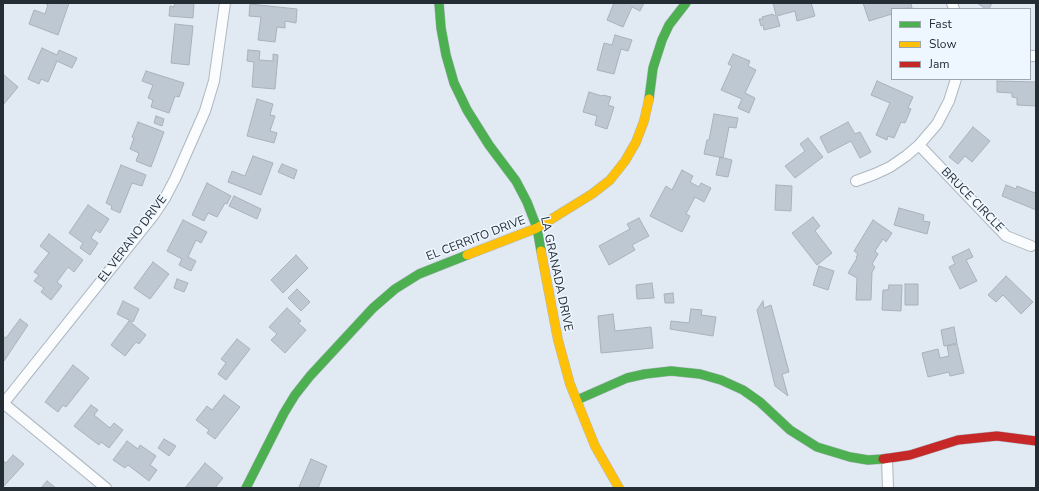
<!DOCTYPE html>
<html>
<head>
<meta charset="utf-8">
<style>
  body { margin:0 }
  #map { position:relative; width:1039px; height:491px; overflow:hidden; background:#e1eaf3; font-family:"Nunito Sans",sans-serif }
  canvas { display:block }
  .frame { position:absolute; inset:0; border:4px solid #242c34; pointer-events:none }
  .legend { position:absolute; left:891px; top:8px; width:140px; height:72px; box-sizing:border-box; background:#eef6ff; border:1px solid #9da5ae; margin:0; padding:5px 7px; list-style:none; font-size:12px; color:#242c34 }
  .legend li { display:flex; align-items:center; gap:8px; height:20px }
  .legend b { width:20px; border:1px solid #9da5ae }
</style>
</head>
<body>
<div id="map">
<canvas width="1039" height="491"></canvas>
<div class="frame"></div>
<ul class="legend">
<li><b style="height:5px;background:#4caf50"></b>Fast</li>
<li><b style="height:5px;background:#ffc107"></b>Slow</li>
<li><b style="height:5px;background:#c62828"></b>Jam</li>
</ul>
</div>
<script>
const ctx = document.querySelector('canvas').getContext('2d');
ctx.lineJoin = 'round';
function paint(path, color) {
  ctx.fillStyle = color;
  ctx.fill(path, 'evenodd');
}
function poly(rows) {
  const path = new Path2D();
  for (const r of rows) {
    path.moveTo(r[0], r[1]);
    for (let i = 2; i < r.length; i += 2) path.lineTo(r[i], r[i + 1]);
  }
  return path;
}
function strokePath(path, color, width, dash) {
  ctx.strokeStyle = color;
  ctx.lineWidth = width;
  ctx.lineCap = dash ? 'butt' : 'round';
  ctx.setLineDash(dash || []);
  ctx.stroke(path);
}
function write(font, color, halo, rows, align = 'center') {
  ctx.font = font + ' "Nunito Sans",sans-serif';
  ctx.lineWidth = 3;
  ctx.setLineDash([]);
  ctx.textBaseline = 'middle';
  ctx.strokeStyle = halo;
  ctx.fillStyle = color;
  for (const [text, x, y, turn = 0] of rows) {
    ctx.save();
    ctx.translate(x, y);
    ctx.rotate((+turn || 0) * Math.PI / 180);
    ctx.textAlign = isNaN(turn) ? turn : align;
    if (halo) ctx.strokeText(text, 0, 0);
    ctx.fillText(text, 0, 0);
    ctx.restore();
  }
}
const building = poly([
  [46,3,69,3,58,35,29,24,34,10,45,14,48,5,46,4,46,3],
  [175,3,194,3,193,18,169,16,170,6,174,7,175,3],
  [614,3,644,3,640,11,632,7,623,27,607,20,614,3],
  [773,3,811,3,815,16,797,21,795,11,777,16,780,26,764,30,763,25,761,26,759,19,763,19,762,17,773,14,774,16,776,15,773,3],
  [863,3,911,3,912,8,892,9,892,14,869,21,863,3],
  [977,3,992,3,989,9,986,9,977,3],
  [250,4,297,9,296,23,285,21,285,28,277,27,275,42,258,40,261,17,249,16,250,4],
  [175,24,193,26,189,65,171,63,175,24],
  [615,35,632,40,628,51,621,49,614,74,597,70,604,43,612,45,615,35],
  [42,48,57,55,59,50,77,58,72,68,57,61,48,82,41,79,39,84,28,79,42,48],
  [248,50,260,51,259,60,273,61,273,54,278,55,275,89,252,87,254,62,247,61,248,50],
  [733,54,750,61,748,66,756,70,745,93,755,98,749,113,738,108,742,99,721,90,732,66,728,64,733,54],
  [146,71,184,83,179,97,175,96,169,113,151,107,153,100,148,98,153,85,142,81,146,71],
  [4,75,18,87,3,105,3,76,4,75],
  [877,81,913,97,908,108,911,109,905,123,901,122,894,138,888,136,887,140,876,135,890,103,871,95,877,81],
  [997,81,1036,82,1036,106,1017,105,1017,98,1012,97,1012,93,997,92,997,81],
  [589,92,602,96,603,95,611,97,608,105,614,107,607,129,595,125,597,116,583,112,589,92],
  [257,99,273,104,270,115,275,116,270,131,277,133,274,143,247,136,257,99],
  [714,114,738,118,736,128,729,127,723,158,704,154,707,140,709,140,714,114],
  [156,116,164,119,162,126,154,123,156,116],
  [138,122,164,132,151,167,136,161,139,153,130,149,134,138,132,137,138,122],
  [848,122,855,134,860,132,871,152,860,158,851,141,828,153,820,137,848,122],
  [973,127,990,141,972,162,965,156,958,164,949,157,973,127],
  [808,138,823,157,795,178,785,166,805,151,800,144,808,138],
  [253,156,273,163,261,195,228,182,232,171,245,176,253,156],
  [720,157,732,160,728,177,716,175,720,157],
  [282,164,297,170,294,179,278,172,282,164],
  [121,165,146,175,142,186,132,183,120,213,111,209,112,206,106,203,121,165],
  [682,170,693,176,690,182,699,187,701,183,711,188,704,202,695,197,686,214,690,216,682,232,650,216,666,186,672,190,682,170],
  [207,183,231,196,227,204,225,203,217,217,208,213,204,221,192,215,207,183],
  [776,185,792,186,791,211,775,210,776,185],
  [1006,185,1016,189,1017,186,1035,193,1036,189,1036,210,1002,196,1006,185],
  [234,196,261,209,257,219,229,206,234,196],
  [88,205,109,219,100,233,96,230,91,238,98,243,90,255,80,248,83,243,69,233,88,205],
  [899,208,924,215,923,221,930,222,927,234,894,225,899,208],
  [813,217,820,226,815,231,832,253,817,265,792,233,813,217],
  [639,218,649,236,632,245,635,250,609,265,599,246,630,229,627,224,639,218],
  [183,220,207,232,201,243,196,240,188,257,196,261,191,271,179,265,182,259,167,251,183,220],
  [873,220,892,233,886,242,883,239,875,251,878,254,872,264,875,267,872,272,871,300,856,300,857,278,848,273,857,258,856,257,858,254,854,251,873,220],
  [49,234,83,260,74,272,68,267,57,282,62,286,51,300,41,292,44,288,34,281,39,275,34,272,49,253,40,246,49,234],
  [969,249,973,257,966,260,977,281,960,289,949,267,955,264,952,257,969,249],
  [296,255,308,268,283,293,271,280,296,255],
  [153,262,169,274,150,299,134,288,153,262],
  [819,266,834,271,828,290,813,285,819,266],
  [1006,276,1033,302,1021,314,1003,295,996,302,988,295,1006,276],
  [177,279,188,283,184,292,174,288,177,279],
  [652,283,654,298,637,299,636,285,652,283],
  [905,284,918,284,918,305,905,305,905,284],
  [889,285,902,285,901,311,882,310,883,290,888,290,889,285],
  [297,289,310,302,301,311,288,298,297,289],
  [673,293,674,303,665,303,664,294,673,293],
  [123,301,139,309,133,322,117,314,123,301],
  [763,301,764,308,771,305,789,372,782,374,788,396,775,386,757,310,763,301],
  [287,308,301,321,298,323,306,330,285,353,271,340,277,334,269,327,287,308],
  [691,309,702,310,701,315,716,317,713,336,670,329,671,321,689,323,691,309],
  [613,314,615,331,651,327,653,348,601,353,598,316,613,314],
  [20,319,28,325,4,361,3,336,6,338,20,319],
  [129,321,146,335,139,344,136,342,125,356,111,345,129,321],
  [954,327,957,343,944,346,941,330,954,327],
  [237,339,250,349,226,380,218,374,226,363,221,359,237,339],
  [957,344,964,373,950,376,949,372,928,377,922,353,938,349,940,358,949,356,947,346,957,344],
  [73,365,89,378,66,407,63,405,58,412,45,402,73,365],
  [224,395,240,407,215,439,207,433,209,430,196,420,207,406,212,410,224,395],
  [91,405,98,410,94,415,110,428,114,423,123,430,109,448,101,442,99,445,74,426,91,405],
  [164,439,176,446,169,456,158,448,164,439],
  [127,441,138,449,140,445,156,456,150,465,157,470,149,481,128,465,125,468,113,460,127,441],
  [13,455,24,464,3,487,3,461,6,463,13,455],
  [311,459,327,466,318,488,302,488,299,487,311,459],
  [205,463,223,478,215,488,185,488,205,463],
  [47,481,56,488,41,488,47,481]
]);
const street = poly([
  [952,3,954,9],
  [1030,56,1036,56],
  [919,145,1006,236,1031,246],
  [856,181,875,174,890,167,906,156,919,145,937,124,949,101,956,79],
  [3,403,106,488],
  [3,404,153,216,165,198,175,179,205,111,214,81,225,3],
  [887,459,888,488]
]);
const fast = poly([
  [439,3,441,28,446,55,454,83,467,110,489,145,516,181,527,202,537,228,541,251],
  [649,99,653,68,662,40,669,25,686,3],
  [577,400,627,378,645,374,671,371,700,374,721,380,743,390,760,402,790,430,817,447,850,457,868,460,883,459],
  [246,488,284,413,295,395,310,376,373,308,395,289,419,274,467,255]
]);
const slow = poly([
  [541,251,558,340,570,384,595,446,619,488],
  [467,255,537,228,592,194,610,180,625,161,636,142,644,121,649,99]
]);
const jam = poly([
  [883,459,910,455,958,440,997,436,1036,441]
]);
const streetNames = [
  ["BRUCE CIRCLE",972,200,46],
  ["EL VERANO DRIVE",133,239,-53],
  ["EL CERRITO DRIVE",476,239,-21],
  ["LA GRANADA DRIVE",556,274,78]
];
paint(building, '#bdc8d3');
strokePath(building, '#a9b1b9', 1);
strokePath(street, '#aeb6be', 12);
strokePath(fast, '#aeb6be', 10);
strokePath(slow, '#aeb6be', 10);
strokePath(jam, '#aeb6be', 10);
strokePath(street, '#fafcfd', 10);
strokePath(fast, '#4caf50', 9);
strokePath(slow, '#ffc107', 9);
strokePath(jam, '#c62828', 9);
write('12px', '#242c34', '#eef6ff', streetNames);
</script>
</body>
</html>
